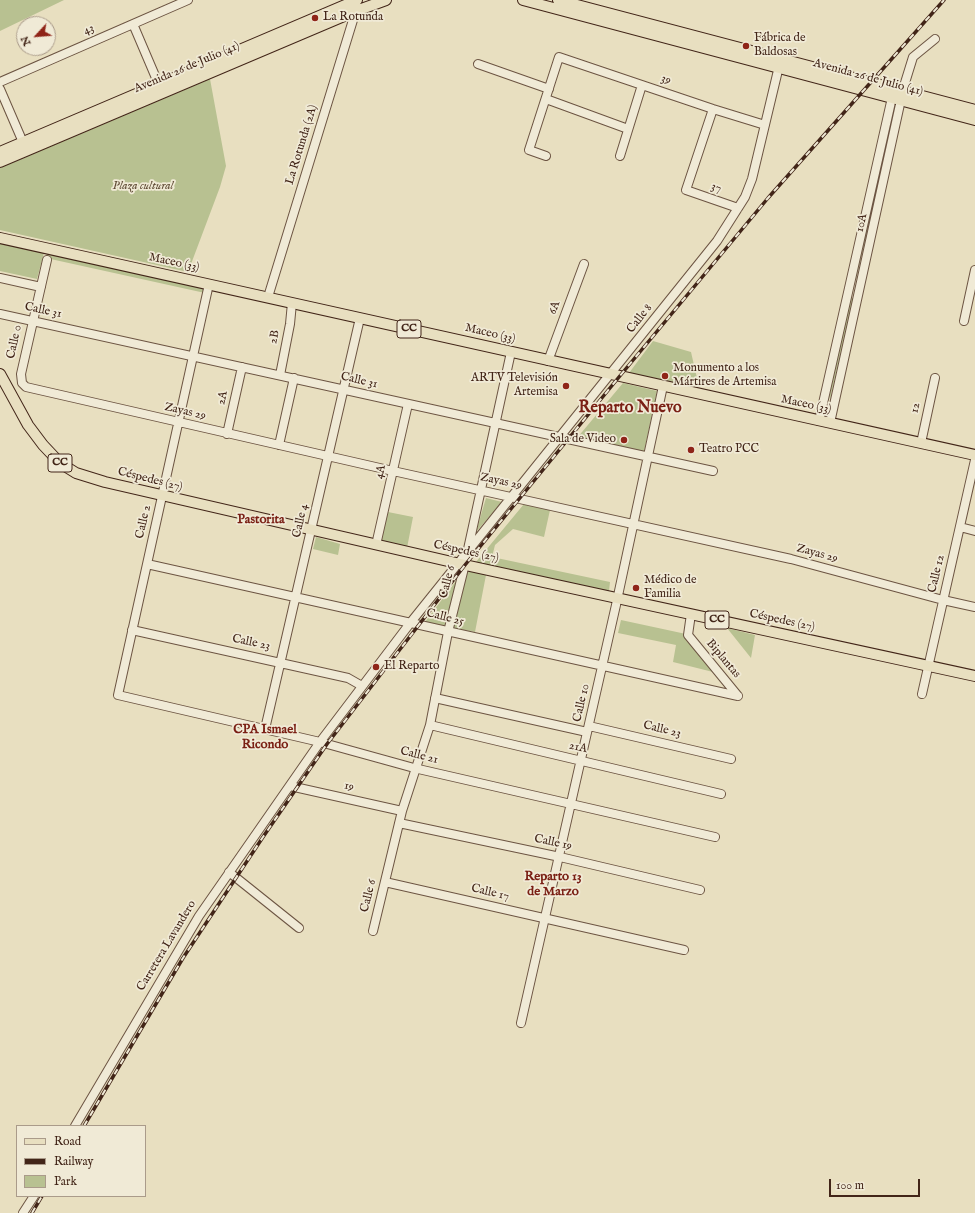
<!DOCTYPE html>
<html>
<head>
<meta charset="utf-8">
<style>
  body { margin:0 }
  #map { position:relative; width:975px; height:1213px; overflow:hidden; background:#e8dfc0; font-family:"IM FELL English",serif }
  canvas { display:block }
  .legend { position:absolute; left:16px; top:1125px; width:130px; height:72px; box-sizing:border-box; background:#f0ead6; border:1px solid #aa9b8a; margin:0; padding:5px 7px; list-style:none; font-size:12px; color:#422518 }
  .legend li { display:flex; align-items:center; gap:8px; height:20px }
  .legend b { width:20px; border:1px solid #aa9b8a }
  .north { position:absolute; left:16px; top:16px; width:40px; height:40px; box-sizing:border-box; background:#f0ead6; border:1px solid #aa9b8a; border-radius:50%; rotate:244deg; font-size:11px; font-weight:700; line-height:16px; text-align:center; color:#422518 }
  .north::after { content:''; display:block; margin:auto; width:14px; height:18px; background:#8f2418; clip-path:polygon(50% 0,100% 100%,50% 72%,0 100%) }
  .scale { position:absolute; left:829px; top:1179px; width:91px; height:18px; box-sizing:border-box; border:2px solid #422518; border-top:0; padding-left:5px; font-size:12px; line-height:14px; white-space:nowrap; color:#422518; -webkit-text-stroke:3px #f0ead6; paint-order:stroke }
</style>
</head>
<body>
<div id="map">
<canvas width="975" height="1213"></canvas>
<ul class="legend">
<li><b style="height:5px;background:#e8dfc0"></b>Road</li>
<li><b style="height:5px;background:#422518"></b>Railway</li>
<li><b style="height:11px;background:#b8c191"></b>Park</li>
</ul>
<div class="north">N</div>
<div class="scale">100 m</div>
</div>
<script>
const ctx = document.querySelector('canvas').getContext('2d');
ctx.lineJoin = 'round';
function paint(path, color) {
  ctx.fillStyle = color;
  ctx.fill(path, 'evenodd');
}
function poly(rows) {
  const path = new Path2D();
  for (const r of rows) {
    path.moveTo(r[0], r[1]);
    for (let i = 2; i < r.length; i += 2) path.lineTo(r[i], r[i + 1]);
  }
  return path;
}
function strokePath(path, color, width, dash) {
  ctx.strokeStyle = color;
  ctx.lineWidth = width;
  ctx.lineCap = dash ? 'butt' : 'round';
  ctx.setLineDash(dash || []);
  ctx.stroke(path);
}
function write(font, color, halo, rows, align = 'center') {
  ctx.font = font + ' "IM FELL English",serif';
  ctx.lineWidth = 3.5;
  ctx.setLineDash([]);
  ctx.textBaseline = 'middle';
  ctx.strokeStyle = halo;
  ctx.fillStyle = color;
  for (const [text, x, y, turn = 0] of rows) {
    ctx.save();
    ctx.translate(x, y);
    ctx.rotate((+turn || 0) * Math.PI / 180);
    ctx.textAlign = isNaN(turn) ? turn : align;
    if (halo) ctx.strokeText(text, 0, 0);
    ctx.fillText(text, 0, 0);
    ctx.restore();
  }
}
const green = poly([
  [0,0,64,0,0,31],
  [210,79,226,166,220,187,188,272,0,230,0,168],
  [888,132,890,132,856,280,854,280],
  [0,243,44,253,37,279,0,271],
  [47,253,206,288,205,293,46,258],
  [850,298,853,298,830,399,829,396],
  [653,341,691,352,699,387,629,373],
  [623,383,657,391,644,452,577,438],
  [486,498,502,502,476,532],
  [524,504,550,510,544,537,513,529,495,545,492,557,610,582,609,591,476,562],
  [388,512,413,517,407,548,381,542],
  [316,537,340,544,338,555,313,549],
  [470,571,486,575,475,632,453,628,467,573],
  [459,577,447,626,425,622],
  [621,620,686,634,717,673,673,662,676,645,618,633],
  [727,628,755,635,751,658]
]);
const minor = poly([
  [133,24,159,85],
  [478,64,549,89],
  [0,82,188,0],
  [0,89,25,147],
  [546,99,628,129],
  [713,109,686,190,738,208],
  [546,156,529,150,559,57,713,109,765,125],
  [620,156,642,85],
  [47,260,21,374,22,383,26,387,393,471,791,559,943,600,975,607],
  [0,278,41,287],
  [209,284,118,695,320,742,414,768,715,837],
  [268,297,357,7],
  [0,314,713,471],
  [964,321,975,270],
  [548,361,584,264],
  [280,375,290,324,292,303],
  [819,421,893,93],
  [830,423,904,86,913,57,935,39],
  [227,434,242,367],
  [921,443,935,378],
  [279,445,294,378],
  [960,527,975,531],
  [376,545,408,404],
  [468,549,511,352],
  [147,564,738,696],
  [691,614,688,635,738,696],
  [132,630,348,678,362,686],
  [922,694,975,460],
  [435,698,587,732],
  [430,725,721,794],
  [589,726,731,759],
  [265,729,360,318],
  [290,786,402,811],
  [399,823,560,857,700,890],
  [229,872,299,928],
  [385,882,684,950],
  [373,931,402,811,430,725,448,632,466,560],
  [521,1023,616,605,663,386],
  [75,1126,199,916,320,742,411,622,717,241,745,197,752,179,780,62],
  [23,1213,34,1196]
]);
const major = poly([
  [523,0,975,120],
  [558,0,975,110],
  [0,152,357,0],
  [0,162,356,11,386,0],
  [0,238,975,455],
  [0,374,28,425,43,445,60,463,76,473,105,482,465,565,975,676]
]);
const rail = poly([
  [84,1126,183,958,263,837,327,744,465,565,619,377,768,198,944,0],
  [32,1213,42,1196]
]);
const markers = [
  [315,18,4,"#8f2418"],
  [746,46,4,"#8f2418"],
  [665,376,4,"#8f2418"],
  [566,386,4,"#8f2418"],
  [624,440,4,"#8f2418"],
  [691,450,4,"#8f2418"],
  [636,588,4,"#8f2418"],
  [376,667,4,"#8f2418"]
];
const shields = [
  [409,329,24],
  [60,463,24],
  [717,620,24]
];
const shieldNames = [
  ["CC",409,329],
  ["CC",60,463],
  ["CC",717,620]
];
const poiNames = [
  ["La Rotunda",323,18],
  ["Fábrica de",754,39],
  ["Baldosas",754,53],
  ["Monumento a los",673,369],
  ["Mártires de Artemisa",673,383],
  ["ARTV Televisión",558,379,"right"],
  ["Artemisa",558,393,"right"],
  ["Sala de Video",616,440,"right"],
  ["Teatro PCC",699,450],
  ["Médico de",644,581],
  ["Familia",644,595],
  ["El Reparto",384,667]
];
const streetNames = [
  ["43",89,30,-23],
  ["Avenida 26 de Julio (41)",187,68,-23],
  ["Avenida 26 de Julio (41)",868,78,15],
  ["39",666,80,19],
  ["La Rotunda (2A)",302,145,-73],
  ["37",716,188,19],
  ["10A",862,223,-78],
  ["Maceo (33)",174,263,12],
  ["6A",555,308,-70],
  ["Calle 31",43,311,12],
  ["Calle 8",640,319,-52],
  ["Maceo (33)",490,334,13],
  ["2B",275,337,-79],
  ["Calle 0",15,342,-78],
  ["Calle 31",359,381,13],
  ["2A",223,398,-78],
  ["Maceo (33)",806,405,12],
  ["12",916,408,-78],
  ["Zayas 29",185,412,13],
  ["4A",381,472,-77],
  ["Céspedes (27)",150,480,14],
  ["Zayas 29",501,482,12],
  ["Calle 4",301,521,-77],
  ["Calle 2",144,522,-77],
  ["Céspedes (27)",466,552,12],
  ["Zayas 29",817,554,15],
  ["Calle 12",937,574,-77],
  ["Calle 6",448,582,-76],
  ["Calle 25",445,618,14],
  ["Céspedes (27)",782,621,12],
  ["Calle 23",251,643,12],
  ["Biplantas",723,659,50],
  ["Calle 10",582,703,-77],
  ["Calle 23",662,730,13],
  ["21A",578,748,13],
  ["Calle 21",419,756,14],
  ["19",349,787,13],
  ["Calle 19",553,843,12],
  ["Calle 17",490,893,13],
  ["Calle 6",369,896,-76],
  ["Carretera Lavandero",167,946,-59]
];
const parkNames = [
  ["Plaza cultural",143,187]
];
const neighbourhoodNames = [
  ["Pastorita",261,520],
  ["CPA Ismael",265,730],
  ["Ricondo",265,745],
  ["Reparto 13",553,877],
  ["de Marzo",553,892]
];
const districtNames = [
  ["Reparto Nuevo",630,409]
];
paint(green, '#b8c191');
strokePath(minor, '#6c5442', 10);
strokePath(major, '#422518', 12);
strokePath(minor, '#f0ead6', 8);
strokePath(major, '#e8dfc0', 10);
strokePath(rail, '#422518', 3.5);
strokePath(rail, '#f0ead6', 2, [6]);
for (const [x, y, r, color] of markers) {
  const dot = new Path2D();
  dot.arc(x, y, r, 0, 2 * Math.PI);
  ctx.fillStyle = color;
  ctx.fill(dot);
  strokePath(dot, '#f0ead6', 1.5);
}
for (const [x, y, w] of shields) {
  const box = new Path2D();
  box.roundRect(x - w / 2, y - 9, w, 18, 3);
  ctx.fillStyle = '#f0ead6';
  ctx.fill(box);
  strokePath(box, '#422518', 1);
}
write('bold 11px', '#422518', null, shieldNames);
write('12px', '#422518', '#f0ead6', poiNames, 'left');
write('12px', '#422518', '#f0ead6', streetNames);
write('italic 12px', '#604c36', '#f0ead6', parkNames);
write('bold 13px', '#7a1f14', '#f0ead6', neighbourhoodNames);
write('bold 16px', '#7a1f14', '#f0ead6', districtNames);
</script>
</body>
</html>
